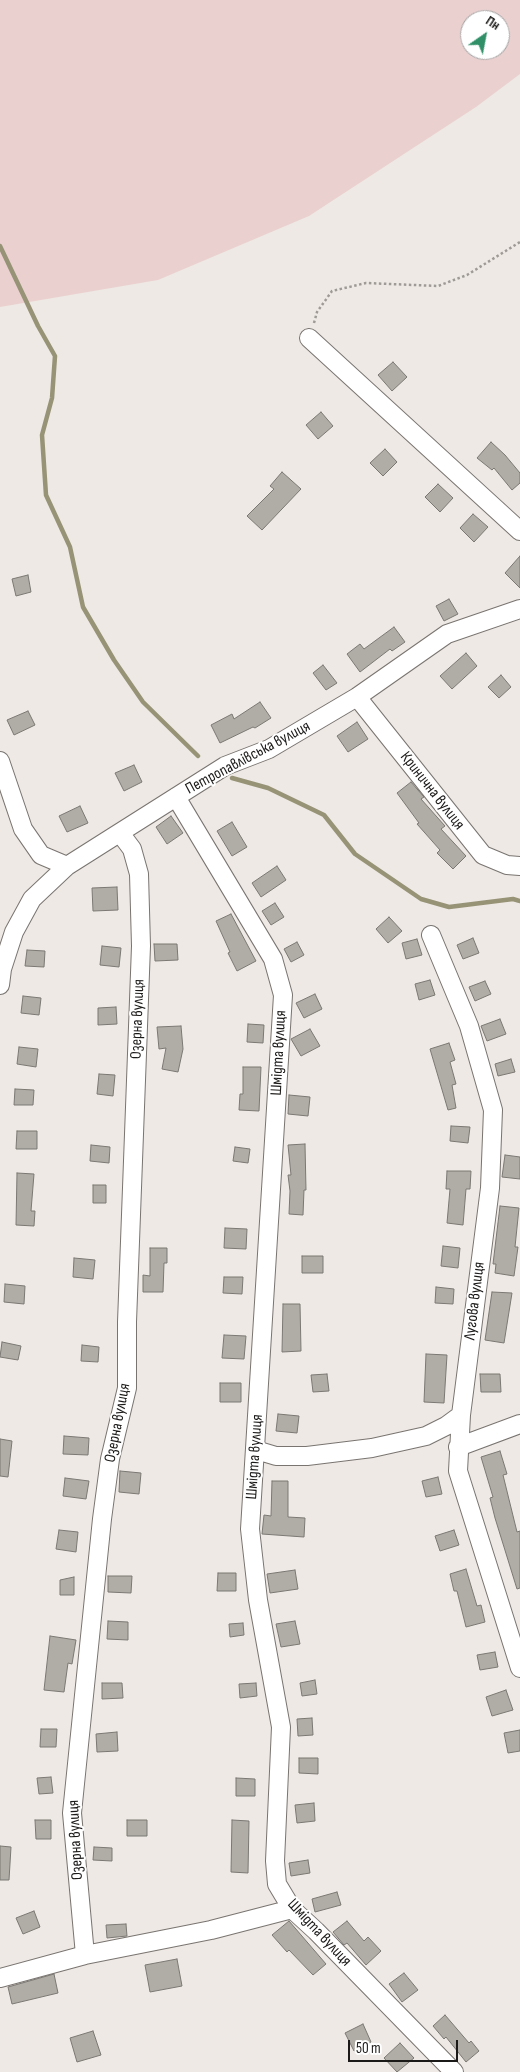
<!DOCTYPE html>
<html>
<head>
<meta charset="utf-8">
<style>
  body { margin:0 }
  #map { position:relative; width:520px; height:2072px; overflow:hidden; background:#eee9e4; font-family:"Sofia Sans Condensed",sans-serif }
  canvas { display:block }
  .north { position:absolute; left:460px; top:10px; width:50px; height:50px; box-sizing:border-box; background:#fff; border:1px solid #a4a3a3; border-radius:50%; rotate:33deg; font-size:14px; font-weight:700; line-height:20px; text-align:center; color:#1c1a19 }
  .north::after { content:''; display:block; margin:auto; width:18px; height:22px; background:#308f67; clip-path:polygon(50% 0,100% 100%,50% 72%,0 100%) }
  .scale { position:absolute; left:348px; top:2040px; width:110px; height:22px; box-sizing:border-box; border:2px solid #1c1a19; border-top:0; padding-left:6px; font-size:15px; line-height:18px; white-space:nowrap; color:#1c1a19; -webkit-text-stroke:4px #fff; paint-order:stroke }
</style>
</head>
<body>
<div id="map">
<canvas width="520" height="2072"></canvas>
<div class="north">Пн</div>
<div class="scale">50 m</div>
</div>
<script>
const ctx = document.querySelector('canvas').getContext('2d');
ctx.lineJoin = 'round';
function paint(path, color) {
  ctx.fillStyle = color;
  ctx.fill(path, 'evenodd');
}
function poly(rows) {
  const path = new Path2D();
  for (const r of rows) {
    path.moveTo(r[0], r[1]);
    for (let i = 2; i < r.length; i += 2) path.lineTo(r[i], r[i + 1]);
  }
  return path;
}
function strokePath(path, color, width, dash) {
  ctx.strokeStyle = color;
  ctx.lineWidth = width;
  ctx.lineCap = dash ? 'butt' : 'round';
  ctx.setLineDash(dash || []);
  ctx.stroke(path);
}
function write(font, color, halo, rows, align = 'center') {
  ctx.font = font + ' "Sofia Sans Condensed",sans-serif';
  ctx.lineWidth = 4;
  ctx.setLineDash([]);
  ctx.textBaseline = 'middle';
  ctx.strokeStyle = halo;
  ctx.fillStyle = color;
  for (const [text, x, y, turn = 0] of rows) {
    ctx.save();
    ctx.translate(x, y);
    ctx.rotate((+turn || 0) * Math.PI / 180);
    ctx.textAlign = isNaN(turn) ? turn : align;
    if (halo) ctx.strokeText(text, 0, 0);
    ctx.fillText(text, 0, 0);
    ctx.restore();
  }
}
const green = poly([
  [0,0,520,0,520,74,476,107,309,216,158,280,0,307],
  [470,20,500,20,500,50,470,50]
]);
const stream = poly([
  [0,246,38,326,55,356,52,398,42,435,46,495,70,547,83,607,114,660,143,702,198,756],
  [232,778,268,788,324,815,355,854,421,899,449,907,513,899,520,901]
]);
const building = poly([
  [393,362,407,377,392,391,378,375,393,362],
  [321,412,333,426,318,439,306,425,321,412],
  [491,442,505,455,520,473,520,483,512,490,494,468,492,470,477,458,491,442],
  [385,449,397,462,383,476,370,463,385,449],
  [282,472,301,489,262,530,247,516,274,489,270,486,282,472],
  [438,484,453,498,440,512,425,497,438,484],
  [473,514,488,527,474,542,460,528,473,514],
  [520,556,520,588,505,573,520,556],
  [28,575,31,592,16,596,12,579,28,575],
  [449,599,458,614,444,621,436,606,449,599],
  [394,627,405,642,392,651,390,649,360,672,347,654,360,644,364,649,394,627],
  [466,653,477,666,452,689,440,676,466,653],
  [323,665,337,683,326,690,313,673,323,665],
  [501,675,511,687,499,698,488,687,501,675],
  [260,702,271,718,255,728,253,727,220,743,211,725,232,714,234,719,260,702],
  [28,711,35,725,14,735,7,720,28,711],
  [357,722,368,739,348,752,337,736,357,722],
  [134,765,142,782,124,791,115,773,134,765],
  [411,782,424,797,421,799,445,826,441,829,466,856,453,869,437,853,440,850,417,824,419,823,397,793,411,782],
  [80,806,88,823,67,832,59,816,80,806],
  [171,816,183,833,167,844,156,827,171,816],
  [232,822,247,847,232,856,217,831,232,822],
  [277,866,286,880,261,897,252,883,277,866],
  [117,887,118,910,93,911,92,888,117,887],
  [275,903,284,917,271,925,262,911,275,903],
  [231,914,256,961,237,971,228,953,230,952,216,921,231,914],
  [389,917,402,931,388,943,376,929,389,917],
  [473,938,479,953,463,959,457,945,473,938],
  [417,939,422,955,406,959,402,943,417,939],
  [297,942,304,955,291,962,284,949,297,942],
  [154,944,177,944,178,960,155,961,154,944],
  [102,946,121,948,119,967,100,965,102,946],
  [27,950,45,951,44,967,25,966,27,950],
  [430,980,435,995,419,1000,415,984,430,980],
  [485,981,491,994,475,1001,469,987,485,981],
  [315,994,322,1009,304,1018,296,1003,315,994],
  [23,996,41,998,39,1015,21,1013,23,996],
  [116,1007,117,1024,98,1025,98,1008,116,1007],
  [500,1019,506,1034,487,1041,481,1026,500,1019],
  [248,1024,264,1025,263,1043,247,1042,248,1024],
  [181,1026,183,1049,178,1072,162,1069,166,1048,159,1049,157,1027,181,1026],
  [310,1029,320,1046,301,1056,291,1039,310,1029],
  [449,1043,455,1060,450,1062,456,1084,452,1085,456,1108,448,1110,430,1049,449,1043],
  [19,1047,38,1049,36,1067,17,1064,19,1047],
  [511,1059,515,1072,498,1076,495,1064,511,1059],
  [243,1067,261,1067,259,1111,239,1110,240,1094,243,1094,243,1067],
  [99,1074,115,1075,113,1096,97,1094,99,1074],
  [15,1089,34,1090,33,1105,14,1105,15,1089],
  [289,1095,310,1097,308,1116,288,1114,289,1095],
  [451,1126,470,1127,468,1143,450,1141,451,1126],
  [17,1131,37,1131,37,1149,16,1149,17,1131],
  [305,1144,306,1190,304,1190,303,1215,289,1214,290,1191,288,1175,291,1175,288,1145,305,1144],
  [91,1145,110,1147,109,1163,90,1161,91,1145],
  [235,1147,250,1149,248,1163,233,1161,235,1147],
  [505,1155,520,1157,520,1179,502,1177,505,1155],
  [447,1171,471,1171,470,1189,466,1189,463,1225,447,1223,450,1189,446,1189,447,1171],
  [17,1173,34,1174,31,1211,35,1211,34,1226,16,1225,17,1173],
  [93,1185,106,1185,106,1203,93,1203,93,1185],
  [500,1206,519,1208,515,1247,518,1247,514,1276,495,1273,496,1264,493,1264,500,1206],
  [225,1228,247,1229,246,1249,224,1248,225,1228],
  [443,1246,460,1248,458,1268,441,1266,443,1246],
  [150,1248,167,1248,167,1263,164,1263,163,1292,143,1292,143,1275,150,1276,150,1248],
  [302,1256,323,1256,323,1273,302,1273,302,1256],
  [74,1258,95,1260,93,1279,73,1277,74,1258],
  [224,1277,243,1277,242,1294,223,1293,224,1277],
  [5,1284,25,1286,24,1304,4,1302,5,1284],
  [436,1287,454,1289,453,1304,435,1303,436,1287],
  [492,1292,512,1293,504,1343,485,1340,492,1292],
  [283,1304,300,1304,301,1351,282,1352,283,1304],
  [224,1335,246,1336,244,1359,222,1358,224,1335],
  [2,1342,21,1346,18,1360,0,1357,2,1342],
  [82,1345,99,1347,98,1362,81,1361,82,1345],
  [426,1354,447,1355,444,1403,424,1402,426,1354],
  [327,1374,329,1391,313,1392,311,1375,327,1374],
  [480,1374,500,1374,501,1392,481,1392,480,1374],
  [220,1383,241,1383,241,1402,220,1402,220,1383],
  [278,1414,299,1416,297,1433,276,1431,278,1414],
  [64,1436,89,1438,88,1455,63,1454,64,1436],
  [0,1439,12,1441,8,1477,0,1476,0,1439],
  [500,1451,507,1474,503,1475,517,1532,520,1531,520,1588,517,1589,495,1518,490,1498,493,1497,481,1457,500,1451],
  [120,1471,141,1473,139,1494,119,1492,120,1471],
  [438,1477,442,1494,426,1497,422,1481,438,1477],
  [65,1478,89,1481,86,1499,63,1496,65,1478],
  [272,1481,288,1481,288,1517,305,1518,304,1537,262,1534,264,1515,271,1516,272,1481],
  [59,1530,78,1532,76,1552,56,1549,59,1530],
  [454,1530,459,1545,440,1551,435,1536,454,1530],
  [466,1569,477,1606,481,1605,485,1622,466,1627,457,1591,454,1591,450,1574,466,1569],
  [295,1570,298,1589,270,1593,267,1574,295,1570],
  [218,1573,236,1573,236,1591,217,1591,218,1573],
  [108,1576,132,1576,131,1593,108,1592,108,1576],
  [74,1577,74,1595,60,1595,60,1580,74,1577],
  [108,1621,128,1622,128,1640,107,1639,108,1621],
  [295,1621,300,1644,281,1647,276,1624,295,1621],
  [243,1623,244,1635,230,1637,229,1624,243,1623],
  [50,1636,76,1640,72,1664,68,1663,64,1692,44,1690,50,1636],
  [495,1652,498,1667,480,1670,477,1655,495,1652],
  [315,1680,317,1694,302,1696,300,1683,315,1680],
  [102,1683,122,1683,123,1698,102,1699,102,1683],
  [256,1683,257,1696,240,1698,239,1684,256,1683],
  [506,1690,513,1710,492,1716,486,1697,506,1690],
  [312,1718,313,1735,298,1736,297,1719,312,1718],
  [41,1729,57,1729,56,1747,40,1747,41,1729],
  [520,1730,520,1751,508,1753,504,1733,520,1730],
  [117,1732,118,1751,97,1752,96,1734,117,1732],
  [299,1758,318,1758,318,1774,299,1773,299,1758],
  [51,1777,53,1793,39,1794,37,1778,51,1777],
  [236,1778,255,1779,255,1796,236,1796,236,1778],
  [314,1803,315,1821,297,1823,295,1805,314,1803],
  [35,1820,51,1820,51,1839,36,1839,35,1820],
  [127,1820,147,1820,147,1836,127,1836,127,1820],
  [232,1820,249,1821,248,1873,231,1872,232,1820],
  [0,1846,11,1847,9,1880,0,1880,0,1846],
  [94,1847,112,1848,112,1861,93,1860,94,1847],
  [308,1860,310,1873,291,1876,289,1863,308,1860],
  [337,1892,341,1905,315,1912,312,1899,337,1892],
  [34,1911,40,1927,23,1934,16,1918,34,1911],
  [289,1921,326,1964,313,1975,289,1950,287,1952,272,1935,289,1921],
  [347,1921,364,1941,368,1937,381,1951,366,1965,347,1943,344,1945,333,1932,347,1921],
  [126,1924,127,1936,107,1938,106,1925,126,1924],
  [177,1959,182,1986,150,1992,145,1965,177,1959],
  [404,1973,418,1990,402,2002,389,1984,404,1973],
  [54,1974,58,1993,12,2004,8,1987,54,1974],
  [445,2015,469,2043,471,2041,479,2051,466,2062,446,2037,444,2039,433,2026,445,2015],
  [363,2024,371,2042,354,2051,345,2033,363,2024],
  [93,2031,101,2055,77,2062,70,2038,93,2031],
  [400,2043,414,2058,397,2072,384,2058,400,2043]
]);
const path = poly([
  [314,323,317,312,332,291,366,283,438,286,467,275,520,242]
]);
const minor = poly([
  [309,338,520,531],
  [357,697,483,855,507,865,520,866],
  [0,761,23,829,41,855,67,866],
  [176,797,273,959,283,995,250,1529,258,1600,281,1727,275,1861,277,1884,292,1909,316,1931,454,2072],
  [431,935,469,1026,493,1110,490,1188,461,1415,458,1471,520,1668],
  [0,985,2,969,14,932,32,899,67,866,225,766,269,749,357,697,447,634,520,609],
  [458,1447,520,1424],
  [256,1450,276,1456,307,1456,372,1448,426,1436,446,1426,461,1415],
  [85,1955,72,1813,102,1519,110,1459,127,1388,127,1322,141,946,139,874,132,849,120,833],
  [0,1978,85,1955,211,1930,292,1909]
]);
const streetNames = [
  ["Петропавлівська вулиця",248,758,-28],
  ["Кринична вулиця",432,791,52],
  ["Озерна вулиця",138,1019,-88],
  ["Шмідта вулиця",279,1053,-87],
  ["Лугова вулиця",475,1301,-83],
  ["Озерна вулиця",118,1423,-79],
  ["Шмідта вулиця",255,1457,-86],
  ["Озерна вулиця",76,1840,-93],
  ["Шмідта вулиця",319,1933,47]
];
paint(green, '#ead1d0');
strokePath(stream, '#979377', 4.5);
paint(building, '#b0ada7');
strokePath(building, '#7b7873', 1);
strokePath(minor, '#797470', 20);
strokePath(path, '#9e9a97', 2.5, [2.5, 2.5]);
strokePath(minor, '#fff', 18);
write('16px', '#1c1a19', '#fff', streetNames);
</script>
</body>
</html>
